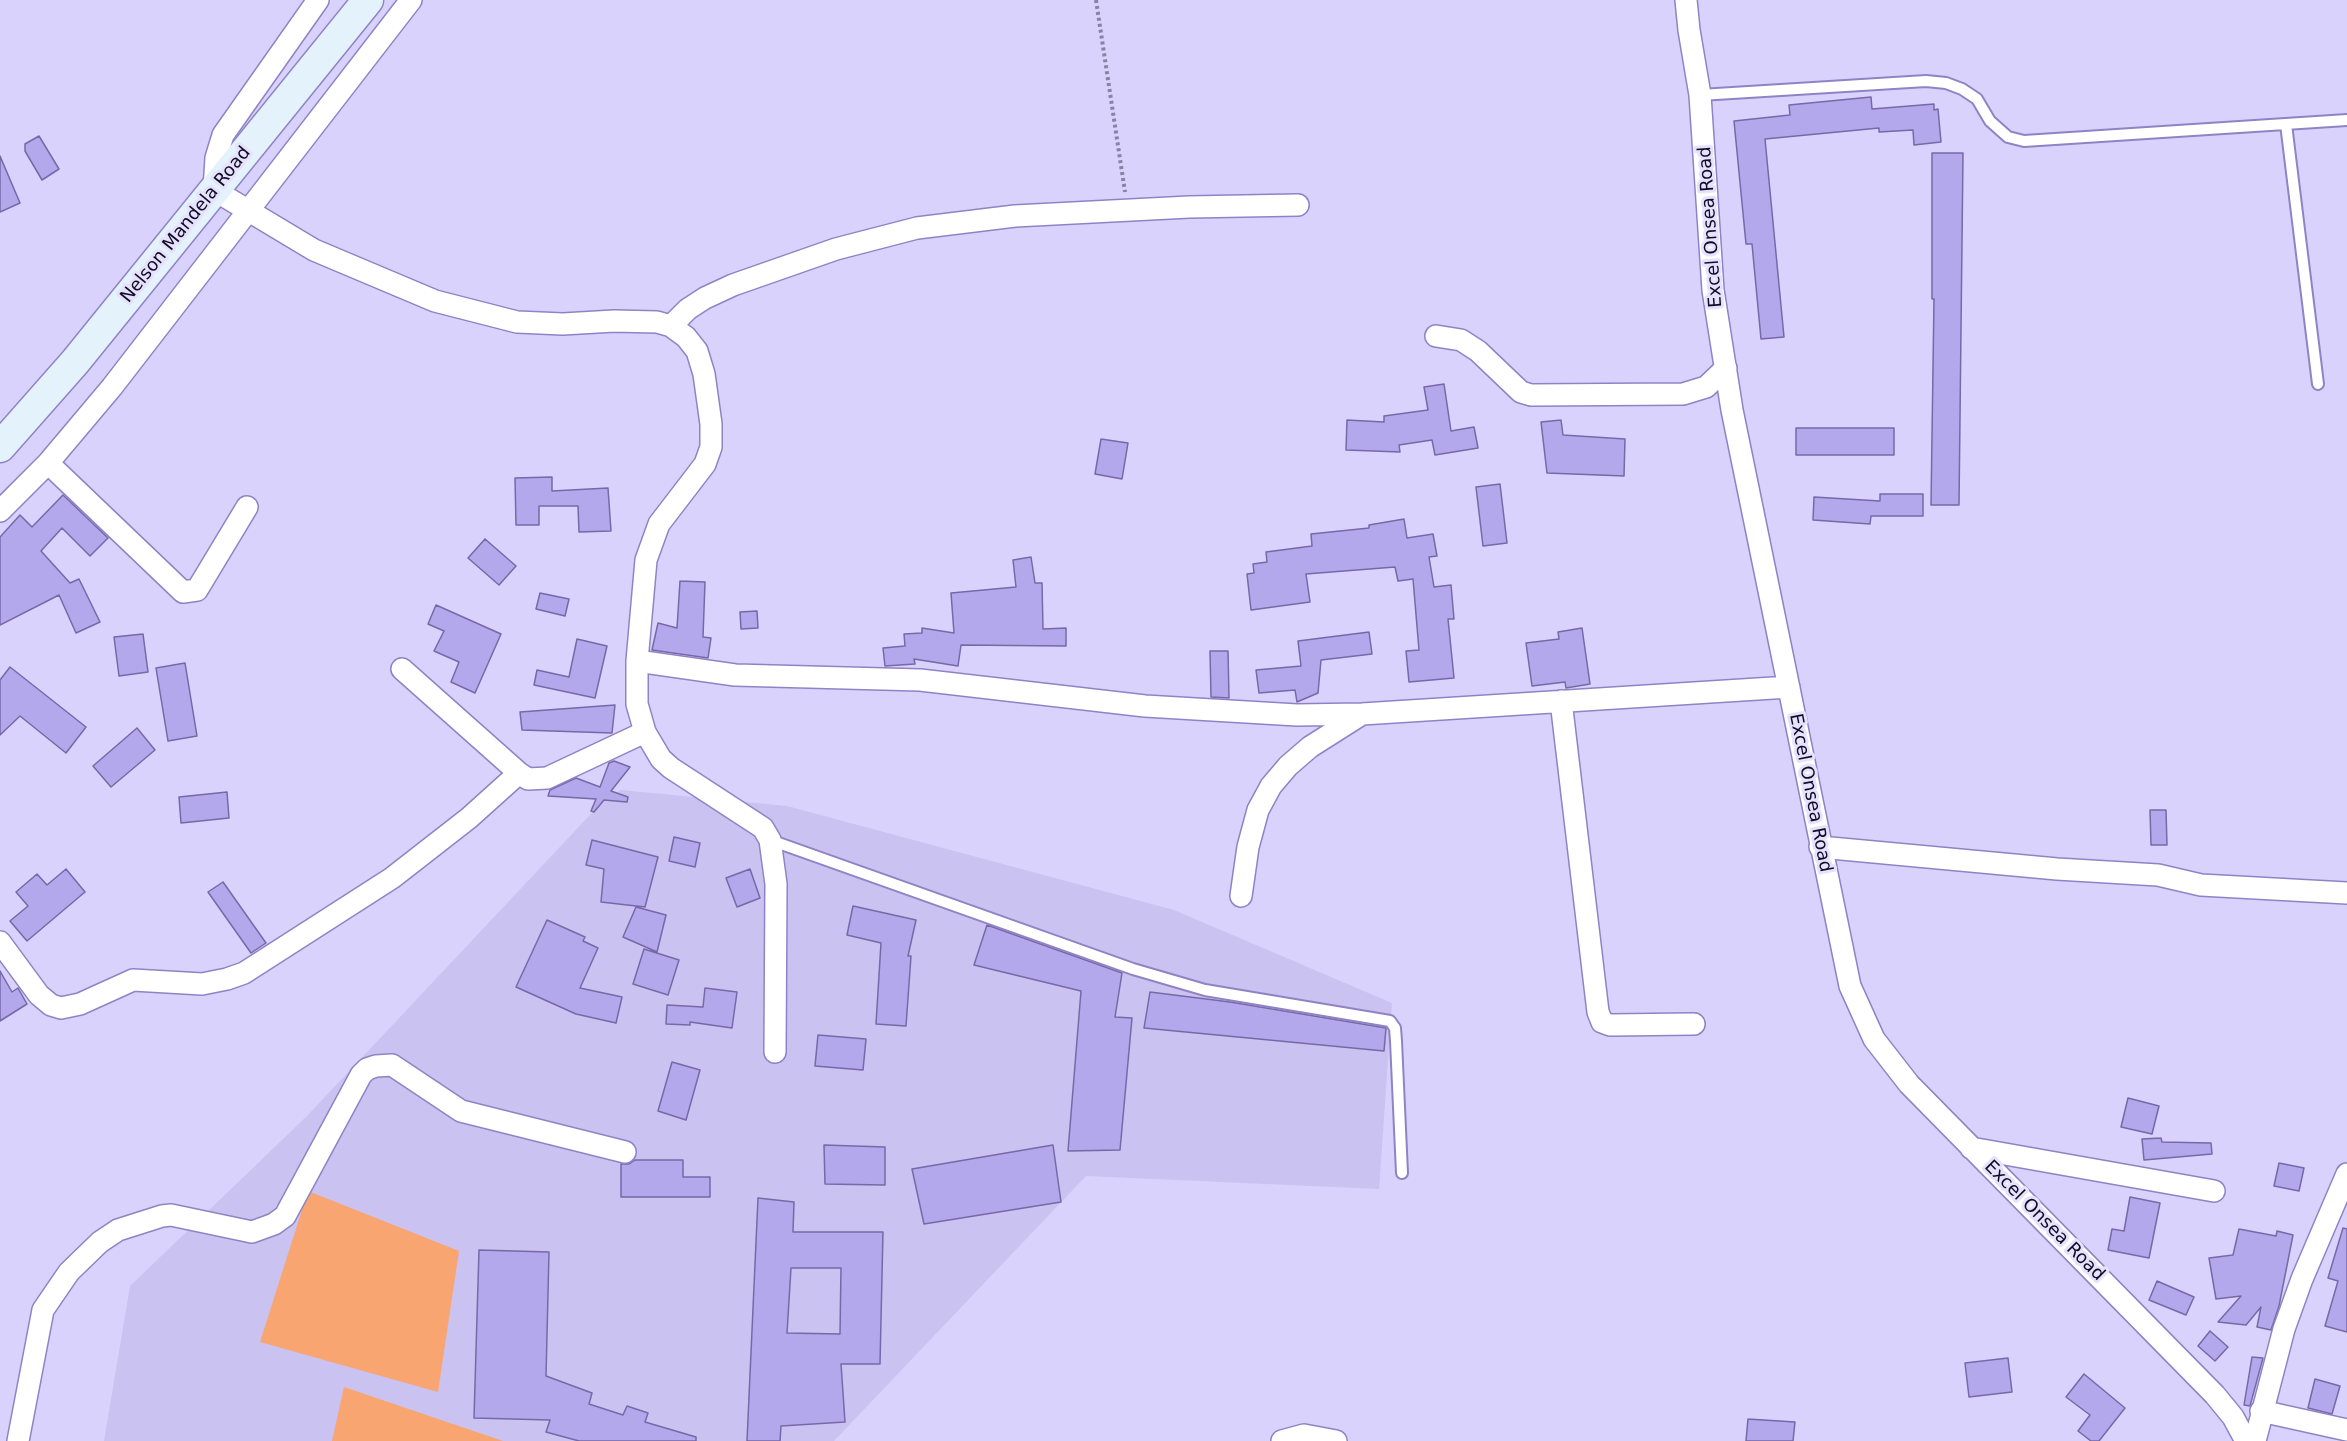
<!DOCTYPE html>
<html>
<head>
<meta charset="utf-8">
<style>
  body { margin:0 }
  canvas { display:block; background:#d9d2fd }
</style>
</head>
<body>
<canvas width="2347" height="1441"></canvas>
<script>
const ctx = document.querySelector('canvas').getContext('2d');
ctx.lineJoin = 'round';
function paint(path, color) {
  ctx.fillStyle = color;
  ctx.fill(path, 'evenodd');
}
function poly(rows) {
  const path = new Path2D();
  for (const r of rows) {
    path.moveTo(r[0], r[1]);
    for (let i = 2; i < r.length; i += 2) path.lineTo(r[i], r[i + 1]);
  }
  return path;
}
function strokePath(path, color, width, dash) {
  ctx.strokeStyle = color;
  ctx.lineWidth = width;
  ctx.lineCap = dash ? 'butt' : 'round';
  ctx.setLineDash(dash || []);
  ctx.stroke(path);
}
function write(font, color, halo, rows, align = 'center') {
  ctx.font = font + ' "DejaVu Sans",sans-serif';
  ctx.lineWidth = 6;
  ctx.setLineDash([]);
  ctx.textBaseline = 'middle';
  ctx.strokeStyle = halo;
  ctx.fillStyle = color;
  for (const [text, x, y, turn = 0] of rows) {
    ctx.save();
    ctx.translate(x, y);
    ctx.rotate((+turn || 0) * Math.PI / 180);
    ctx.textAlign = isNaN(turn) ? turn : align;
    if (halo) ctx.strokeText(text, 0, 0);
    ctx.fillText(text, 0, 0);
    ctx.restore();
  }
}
const built = poly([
  [621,790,787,806,1174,910,1392,1003,1379,1189,1086,1176,834,1441,104,1441,130,1286,307,1116,604,800]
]);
const green = poly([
  [308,1191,459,1251,438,1392,260,1342],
  [344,1387,503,1441,332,1441]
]);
const building = poly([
  [1871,97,1872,109,1934,104,1934,110,1938,109,1941,142,1914,145,1913,130,1879,132,1879,128,1765,139,1784,337,1761,339,1752,244,1746,244,1734,121,1790,115,1789,105,1871,97],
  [39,136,59,169,42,180,25,151,25,144,39,136],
  [1932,153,1963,153,1959,505,1931,505,1934,299,1932,299,1932,153],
  [0,156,20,203,0,212,0,156],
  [1444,384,1451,431,1474,427,1478,448,1435,455,1432,440,1399,445,1400,452,1346,450,1347,420,1384,422,1384,416,1428,410,1424,387,1444,384],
  [1561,420,1563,435,1625,439,1624,476,1547,473,1541,422,1561,420],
  [1796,428,1894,428,1894,455,1796,455,1796,428],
  [1101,439,1128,443,1122,479,1095,474,1101,439],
  [552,477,552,491,608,488,611,531,579,532,578,506,539,506,539,525,516,525,515,478,552,477],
  [1500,484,1507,543,1483,546,1476,487,1500,484],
  [1880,494,1923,494,1923,516,1871,516,1870,524,1813,520,1814,497,1880,501,1880,494],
  [63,495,108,538,90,556,62,528,41,551,70,583,79,579,100,622,76,633,59,595,0,625,0,537,20,515,32,527,63,495],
  [1404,519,1407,538,1433,534,1437,556,1429,557,1434,587,1451,585,1454,619,1448,619,1454,678,1409,682,1406,651,1419,650,1413,579,1398,581,1395,567,1306,574,1310,602,1251,610,1247,574,1254,573,1253,564,1267,562,1266,552,1312,546,1311,534,1369,528,1369,525,1404,519],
  [485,539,516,566,499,585,468,558,485,539],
  [1031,557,1035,583,1042,583,1043,629,1066,628,1066,646,961,645,958,666,914,659,915,664,885,666,883,648,905,646,904,634,922,633,922,628,954,633,951,593,1016,587,1013,560,1031,557],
  [680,581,705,582,703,637,711,638,708,658,652,650,658,623,677,628,680,581],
  [540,593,569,599,565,616,536,609,540,593],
  [436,605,501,634,475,693,451,682,459,662,434,651,444,631,428,624,436,605],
  [757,611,758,628,741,629,740,612,757,611],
  [1582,628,1590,684,1566,688,1565,682,1532,686,1526,643,1559,639,1558,632,1582,628],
  [1369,632,1372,654,1321,660,1318,693,1297,702,1295,690,1259,693,1256,670,1301,666,1298,641,1369,632],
  [143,634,148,672,119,676,114,637,143,634],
  [577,639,607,646,595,698,534,685,537,670,569,677,577,639],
  [1210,651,1228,651,1229,698,1211,697,1210,651],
  [185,663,197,736,168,741,156,668,185,663],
  [10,667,86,727,66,753,20,716,0,735,0,680,10,667],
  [615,705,612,733,522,730,520,712,615,705],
  [137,728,155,750,111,787,93,766,137,728],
  [614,761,630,767,611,791,628,797,627,802,604,800,594,812,591,811,596,799,548,796,550,790,576,778,600,787,609,763,614,761],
  [227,792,229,818,181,823,179,797,227,792],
  [2150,810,2166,810,2167,845,2151,845,2150,810],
  [674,837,700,843,695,867,669,861,674,837],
  [592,840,658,857,645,907,601,902,604,869,586,865,592,840],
  [66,869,85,892,27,941,10,921,28,906,16,892,37,874,47,885,66,869],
  [750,869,760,898,737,907,726,878,750,869],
  [223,882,266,943,251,953,208,892,223,882],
  [853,906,916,920,908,956,911,956,906,1026,876,1024,881,943,847,935,853,906],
  [636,907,666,915,657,952,623,937,636,907],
  [547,920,585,937,583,941,598,948,580,988,622,997,616,1023,576,1014,516,987,547,920],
  [987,925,1122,973,1115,1017,1132,1018,1120,1150,1068,1151,1081,991,974,965,987,925],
  [644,949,679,960,668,995,633,984,644,949],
  [0,971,12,992,18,988,27,1004,0,1021,0,971],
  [705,988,737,992,732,1028,690,1022,690,1025,666,1024,667,1005,703,1007,705,988],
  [1150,992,1230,1002,1386,1028,1384,1051,1144,1028,1150,992],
  [818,1035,866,1039,863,1070,815,1066,818,1035],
  [672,1062,700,1070,686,1120,658,1111,672,1062],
  [2128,1098,2159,1106,2152,1134,2121,1127,2128,1098],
  [2161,1138,2162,1142,2211,1143,2212,1154,2144,1160,2142,1139,2161,1138],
  [824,1145,885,1147,885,1185,825,1184,824,1145],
  [1053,1145,1061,1202,924,1224,912,1169,1053,1145],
  [635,1160,683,1160,683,1177,710,1177,710,1197,621,1197,621,1164,629,1164,635,1160],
  [2279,1163,2304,1168,2299,1191,2274,1186,2279,1163],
  [2130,1197,2160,1203,2149,1258,2108,1250,2112,1229,2124,1231,2130,1197],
  [758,1198,794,1202,793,1232,883,1232,880,1364,841,1364,845,1422,781,1426,780,1441,747,1441,758,1198],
  [791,1268,841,1268,840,1334,787,1333,791,1268],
  [2343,1228,2347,1229,2347,1332,2325,1326,2338,1281,2328,1278,2343,1228],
  [2239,1229,2276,1236,2277,1231,2293,1235,2279,1306,2271,1330,2257,1327,2261,1307,2246,1325,2218,1322,2241,1296,2216,1299,2209,1258,2233,1255,2239,1229],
  [479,1250,549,1252,546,1376,592,1393,589,1404,623,1415,627,1406,648,1413,645,1422,696,1437,696,1441,579,1441,546,1432,550,1420,474,1418,479,1250],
  [2157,1281,2194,1297,2186,1315,2149,1300,2157,1281],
  [2210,1331,2228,1347,2215,1361,2198,1346,2210,1331],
  [2252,1357,2263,1358,2250,1406,2244,1405,2252,1357],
  [2008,1358,2012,1392,1969,1397,1965,1363,2008,1358],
  [2084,1374,2125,1408,2099,1441,2091,1441,2078,1431,2090,1415,2066,1397,2084,1374],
  [2315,1379,2340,1386,2332,1414,2308,1408,2315,1379],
  [1748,1419,1795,1422,1793,1441,1746,1441,1748,1419]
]);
const path = poly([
  [1096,0,1125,192]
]);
const service = poly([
  [1700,95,1926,81,1946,83,1962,89,1977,99,1990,121,2008,137,2024,141,2347,120],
  [2286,124,2318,384],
  [770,840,1133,969,1205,990,1390,1021,1395,1028,1396,1041,1402,1173]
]);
const minor = poly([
  [318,0,223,135,216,158,214,190,314,250,435,301,517,322,563,324,614,321,657,322,671,326,686,337,697,351,704,374,711,424,711,447,705,464,659,524,646,560,637,661,637,704,645,732,661,759,671,768,763,828,770,840,776,884,775,1052],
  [1686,0,1689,30,1700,95,1713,290,1732,410,1850,986,1874,1039,1909,1084,2215,1395,2233,1417,2246,1441],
  [671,326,688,309,705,298,733,285,836,249,917,228,1015,216,1189,207,1298,205],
  [1436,336,1461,340,1478,351,1521,392,1531,395,1683,394,1706,387,1726,368],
  [48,463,183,592,197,590,247,507],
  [0,511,48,463,112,387,411,0],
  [637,661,735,675,920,680,1145,706,1297,715,1362,714,1789,687],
  [402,669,519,773,528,779,547,778,645,732],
  [1561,701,1598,1012,1602,1022,1610,1025,1694,1024],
  [1820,847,2057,869,2158,875,2201,885,2347,893],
  [1241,896,1248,847,1258,810,1271,786,1288,766,1310,747,1362,714],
  [0,942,39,995,51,1005,61,1008,80,1004,133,980,202,984,227,979,244,973,392,878,469,818,519,773],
  [1971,1148,2214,1191],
  [2261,1411,2347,1430],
  [18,1441,43,1310,69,1272,100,1242,118,1230,162,1216,171,1215,252,1232,274,1224,285,1216,361,1075,367,1069,376,1066,392,1065,461,1111,625,1152],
  [1282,1441,1304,1435,1336,1441],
  [2255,1441,2284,1329,2302,1279,2347,1174]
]);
const secondary = poly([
  [0,447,75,362,368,0]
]);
const streetNames = [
  ["Nelson Mandela Road",186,225,-51],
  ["Excel Onsea Road",1711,227,-94],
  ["Excel Onsea Road",1810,793,79],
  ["Excel Onsea Road",2044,1221,45]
];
paint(built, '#cac2f0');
paint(green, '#f8a571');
paint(building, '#b4a8ec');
strokePath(building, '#7669a8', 1.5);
strokePath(service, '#9083c5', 14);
strokePath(minor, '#9083c5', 24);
strokePath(secondary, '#9083c5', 33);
strokePath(path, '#8882a5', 4, [3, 3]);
strokePath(service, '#fff', 10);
strokePath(minor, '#fff', 21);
strokePath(secondary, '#e4f3fb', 30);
write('18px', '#110b24', '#e6e2fe', streetNames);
</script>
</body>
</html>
